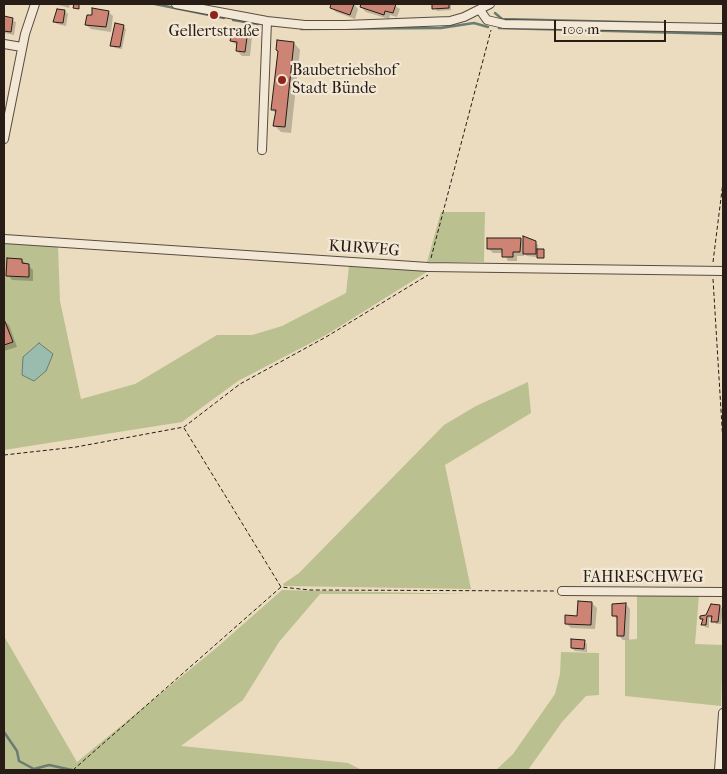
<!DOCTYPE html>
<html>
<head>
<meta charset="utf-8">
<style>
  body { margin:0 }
  #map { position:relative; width:727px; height:774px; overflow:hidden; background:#ebdcbf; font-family:"IM FELL French Canon",serif }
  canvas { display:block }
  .frame { position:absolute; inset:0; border:5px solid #271c16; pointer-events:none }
  .scale { position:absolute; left:554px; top:20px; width:112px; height:22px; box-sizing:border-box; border:2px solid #271c16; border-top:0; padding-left:6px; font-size:15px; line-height:18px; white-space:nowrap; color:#271c16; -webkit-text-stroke:4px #f2e8d5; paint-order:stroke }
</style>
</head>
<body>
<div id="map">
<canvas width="727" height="774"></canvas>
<div class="frame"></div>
<div class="scale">100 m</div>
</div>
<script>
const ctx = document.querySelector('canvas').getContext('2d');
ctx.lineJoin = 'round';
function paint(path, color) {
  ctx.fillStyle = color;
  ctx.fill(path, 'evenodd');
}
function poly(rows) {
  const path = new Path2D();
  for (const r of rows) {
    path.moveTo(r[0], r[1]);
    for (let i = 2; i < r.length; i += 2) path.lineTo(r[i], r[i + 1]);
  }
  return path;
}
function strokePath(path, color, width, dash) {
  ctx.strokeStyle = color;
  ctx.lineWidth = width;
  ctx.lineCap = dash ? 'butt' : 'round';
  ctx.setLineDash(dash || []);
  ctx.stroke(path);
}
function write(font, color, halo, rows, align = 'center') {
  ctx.font = font + ' "IM FELL French Canon",serif';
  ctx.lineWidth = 4.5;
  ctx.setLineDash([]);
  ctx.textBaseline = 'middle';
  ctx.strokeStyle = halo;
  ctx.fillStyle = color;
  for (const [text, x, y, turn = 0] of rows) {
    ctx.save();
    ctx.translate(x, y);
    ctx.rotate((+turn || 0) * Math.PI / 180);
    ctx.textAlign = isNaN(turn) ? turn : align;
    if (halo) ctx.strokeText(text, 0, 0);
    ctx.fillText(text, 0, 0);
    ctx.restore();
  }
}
const green = poly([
  [441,212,485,212,484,262,427,262],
  [4,242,58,247,60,301,81,399,135,384,217,335,252,335,282,326,346,293,349,266,430,270,326,335,238,381,182,422,4,450],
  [528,382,531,413,445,465,471,589,284,586,283,584,299,573,444,425,476,406],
  [282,590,471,594,320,594,279,642,243,700,181,746,348,763,362,770,4,770,4,636,77,762,215,649],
  [637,595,699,595,695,644,723,645,721,706,625,696,625,640,637,639],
  [561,652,599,653,599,695,586,696,562,722,528,770,496,770,513,754,555,694,560,674]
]);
const water = poly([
  [39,343,53,354,46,371,34,381,22,375,23,357,39,343]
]);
const shadow = poly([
  [55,4,70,4,69,8],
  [332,4,354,4,358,9,355,19,336,12,331,8],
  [362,4,392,4,400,9,397,17,390,15,389,19,366,12,361,7],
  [433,4,451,4,451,10,437,11],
  [65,11,68,14,66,26,57,24,54,21],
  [108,12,113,16,111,32,91,29,86,25,93,17],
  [4,18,16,22,14,35,4,33],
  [123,26,126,29,122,49,115,48,112,45],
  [247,31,252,36,250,56,242,56,237,51,238,46,231,41],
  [294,43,300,50,291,133,281,132,275,126,277,114,272,110],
  [521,239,524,242,535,242,538,245,538,250,544,251,544,258,527,256,524,253,524,256,517,256,517,261,508,261,504,253,493,253,488,248],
  [22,260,33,270,33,281,12,280,8,275],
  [4,321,9,325,17,347,4,351],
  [592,603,597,608,595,629,571,628,566,623,579,617],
  [626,604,630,609,629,640,623,640,618,635,619,621,613,615],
  [720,606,723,609,721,624,716,624,713,619,709,618,709,628,705,627,701,617,707,616],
  [584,641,587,644,587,652,575,651,572,648]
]);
const stream = poly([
  [155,4,224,18],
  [495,13,502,19,664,23],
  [233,20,258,24],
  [499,28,723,34],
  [301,29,441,28,474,23,488,27],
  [4,732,17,751,19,761,34,769,49,765,72,770]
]);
const building = poly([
  [74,4,79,4,79,9,73,8,74,4],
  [331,4,354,4,350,15,330,8,331,4],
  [361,4,396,4,393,13,385,11,384,15,360,7,361,4],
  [432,4,449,4,449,8,432,9,432,4],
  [92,8,109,11,106,27,85,25,87,15,92,15,92,8],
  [57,9,65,10,63,23,53,22,57,9],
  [4,16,13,18,11,32,4,31,4,16],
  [115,23,124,25,120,47,110,46,115,23],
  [233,28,248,30,245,52,236,51,237,42,230,41,233,28],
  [277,40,294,42,285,127,273,126,276,110,271,110,278,51,276,50,277,40],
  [523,236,536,241,536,254,523,254,523,236],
  [487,238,521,238,520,252,513,252,513,257,502,257,502,249,487,249,487,238],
  [537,249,544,249,544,258,537,258,537,249],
  [7,258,22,259,22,263,29,264,29,277,6,276,7,258],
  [4,319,13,342,4,345,4,319],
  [578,601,592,602,591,625,565,624,565,615,577,616,578,601],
  [626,603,624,636,617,636,617,616,612,616,612,604,626,603],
  [711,604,720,605,718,622,711,622,712,616,707,616,706,625,701,625,703,619,700,619,700,616,706,615,711,604],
  [571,639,585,640,584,649,571,648,571,639]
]);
const path = poly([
  [431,258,491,30],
  [713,262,723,182],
  [713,279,723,443],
  [184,428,281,587],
  [4,455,76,447,184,427,240,384,326,337,428,275],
  [73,770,281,587,310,590,554,591]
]);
const minor = poly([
  [176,4,267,21,305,25,345,25,450,21,464,17,490,4],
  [480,10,487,20,504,24,723,28],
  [4,44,22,47],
  [4,139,25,34,35,4],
  [262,150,267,21],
  [4,239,428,267,723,271],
  [562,591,723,592],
  [719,770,723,713]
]);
const markers = [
  [214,15,5,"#8f2418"],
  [282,80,5,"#8f2418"]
];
const poiNames = [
  ["Gellertstraße",214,32],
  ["Baubetriebshof",292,71,"left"],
  ["Stadt Bünde",292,89,"left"]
];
const streetNames = [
  ["KURWEG",364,249,4],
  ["FAHRESCHWEG",643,578]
];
paint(green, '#bac090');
paint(water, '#99bcae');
strokePath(water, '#6b7c71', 1);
paint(shadow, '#0003');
strokePath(stream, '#6b7c71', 2.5);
paint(building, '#ce8475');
strokePath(building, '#271c16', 1);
strokePath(minor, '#584c40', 10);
strokePath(path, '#271c16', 1, [4, 2.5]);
strokePath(minor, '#f2e8d5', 8);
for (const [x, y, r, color] of markers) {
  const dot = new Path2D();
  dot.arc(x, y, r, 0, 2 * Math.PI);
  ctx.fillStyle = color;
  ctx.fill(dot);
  strokePath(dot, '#f2e8d5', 2);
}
write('16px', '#271c16', '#f2e8d5', poiNames);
write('16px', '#271c16', '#f2e8d5', streetNames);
</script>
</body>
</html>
